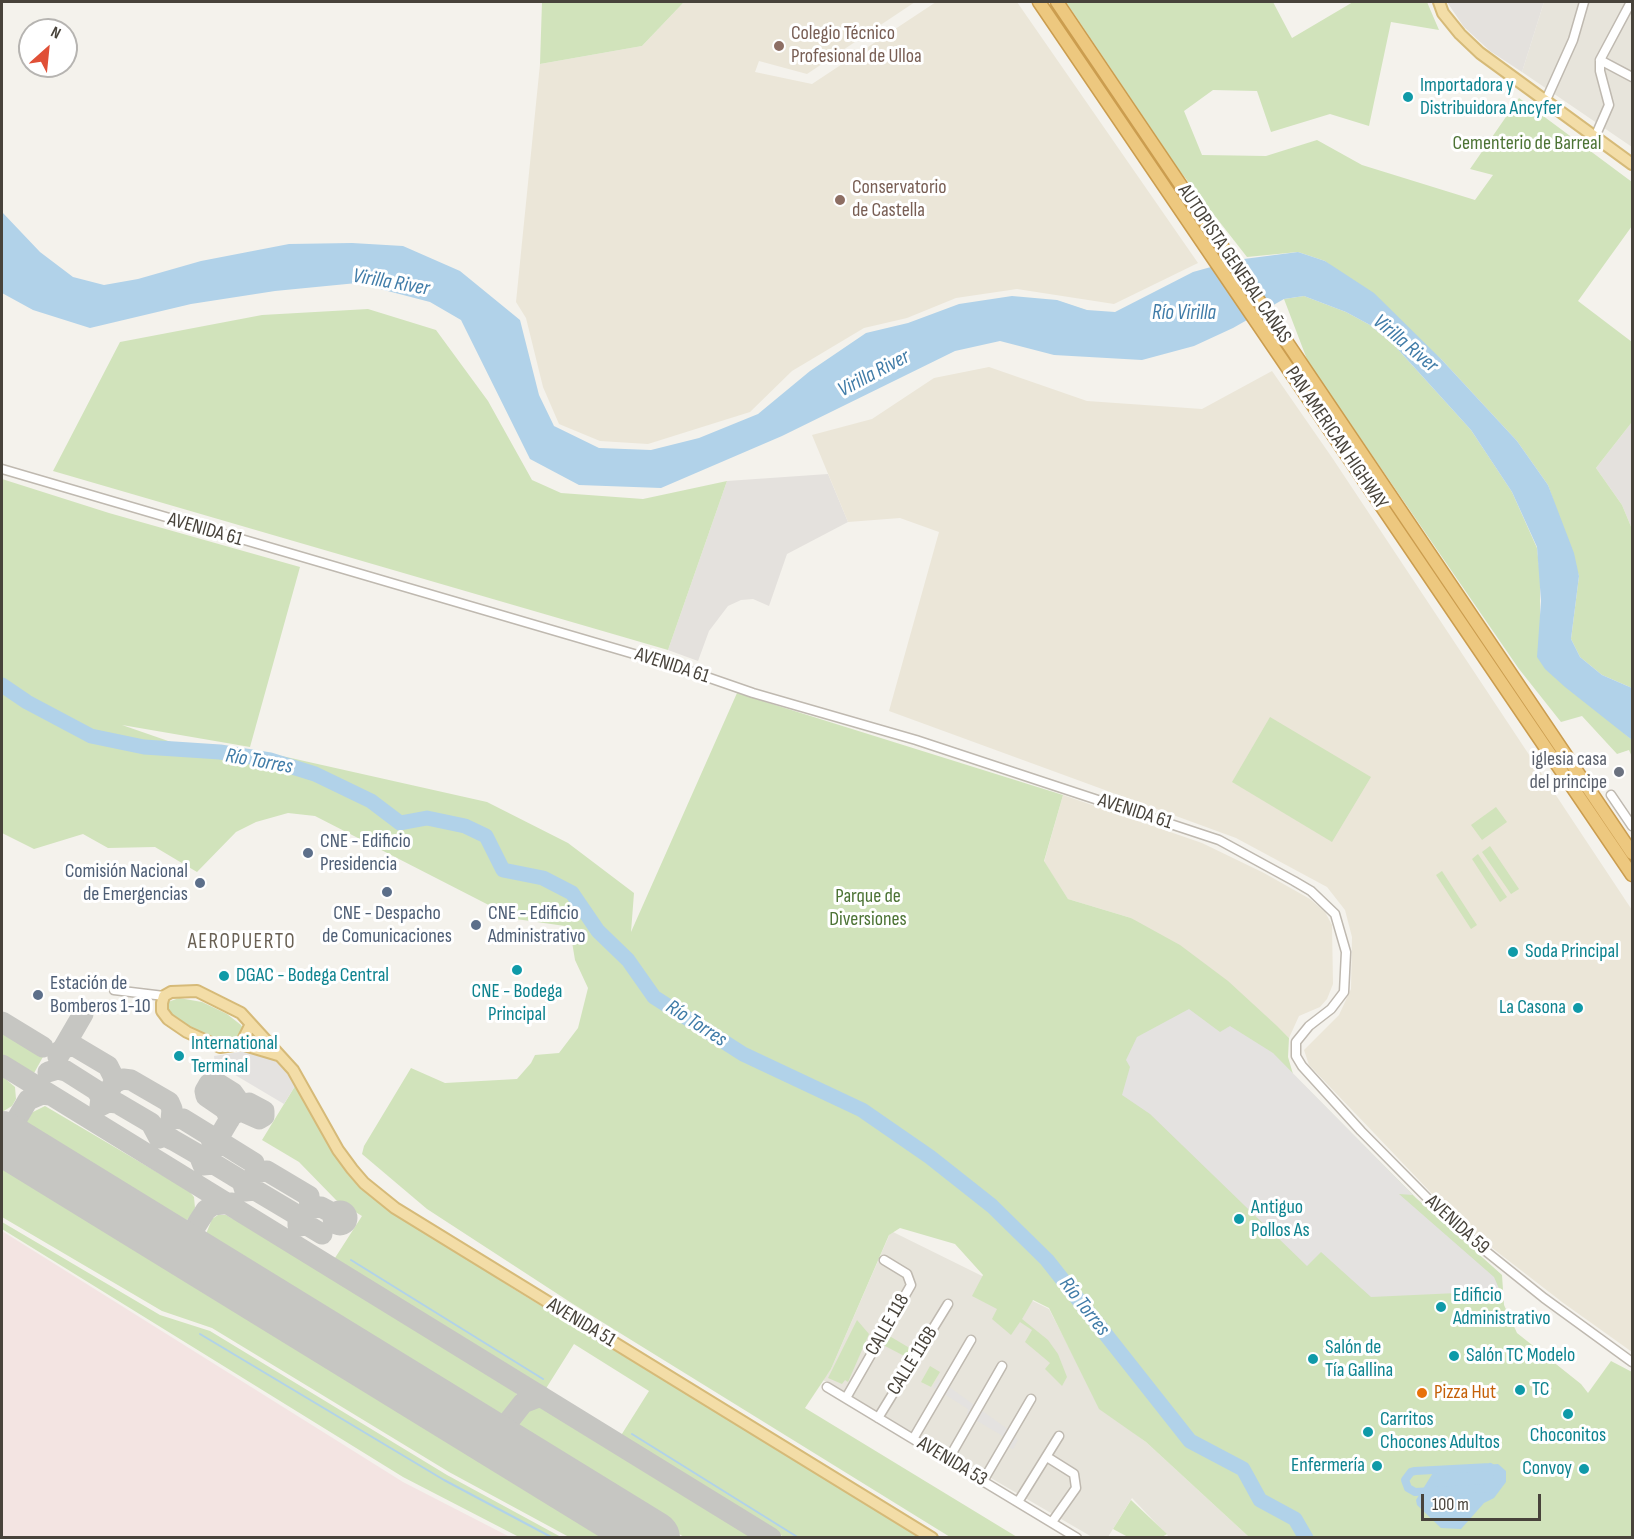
<!DOCTYPE html>
<html>
<head>
<meta charset="utf-8">
<style>
  body { margin:0 }
  #map { position:relative; width:1634px; height:1539px; overflow:hidden; background:#f4f2ec; font-family:"Sofia Sans Condensed",sans-serif }
  canvas { display:block }
  .frame { position:absolute; inset:0; border:3px solid #48433b; pointer-events:none }
  .north { position:absolute; left:18px; top:18px; width:60px; height:60px; box-sizing:border-box; background:#fff; border:2px solid #b6b4b1; border-radius:50%; rotate:27deg; font-size:16px; font-weight:700; line-height:24px; text-align:center; color:#48433b }
  .north::after { content:''; display:block; margin:auto; width:21px; height:27px; background:#e05037; clip-path:polygon(50% 0,100% 100%,50% 72%,0 100%) }
  .scale { position:absolute; left:1421px; top:1494px; width:120px; height:27px; box-sizing:border-box; border:3px solid #48433b; border-top:0; padding-left:8px; font-size:18px; line-height:21px; white-space:nowrap; color:#48433b; -webkit-text-stroke:4px #fff; paint-order:stroke }
</style>
</head>
<body>
<div id="map">
<canvas width="1634" height="1539"></canvas>
<div class="frame"></div>
<div class="north">N</div>
<div class="scale">100 m</div>
</div>
<script>
const ctx = document.querySelector('canvas').getContext('2d');
ctx.lineJoin = 'round';
function paint(path, color) {
  ctx.fillStyle = color;
  ctx.fill(path, 'evenodd');
}
function poly(rows) {
  const path = new Path2D();
  for (const r of rows) {
    if (r.length === 3) {
      path.moveTo(r[0] + r[2], r[1]);
      path.arc(r[0], r[1], r[2], 0, 2 * Math.PI);
      continue;
    }
    path.moveTo(r[0], r[1]);
    for (let i = 2; i < r.length; i += 2) path.lineTo(r[i], r[i + 1]);
  }
  return path;
}
function strokePath(path, color, width, dash) {
  ctx.strokeStyle = color;
  ctx.lineWidth = width;
  ctx.lineCap = dash ? 'butt' : 'round';
  ctx.setLineDash(dash || []);
  ctx.stroke(path);
}
function write(font, color, halo, rows, align = 'center') {
  ctx.font = font + ' "Sofia Sans Condensed",sans-serif';
  ctx.lineWidth = 6;
  ctx.setLineDash([]);
  ctx.textBaseline = 'middle';
  ctx.strokeStyle = halo;
  ctx.fillStyle = color;
  for (const [text, x, y, turn = 0] of rows) {
    ctx.save();
    ctx.translate(x, y);
    ctx.rotate((+turn || 0) * Math.PI / 180);
    ctx.textAlign = isNaN(turn) ? turn : align;
    if (halo) ctx.strokeText(text, 0, 0);
    ctx.fillText(text, 0, 0);
    ctx.restore();
  }
}
const residential = poly([
  [1544,2,1632,2,1632,147,1522,72],
  [891,1231,1049,1309,1100,1407,1146,1442,1249,1537,1169,1537,1132,1498,1108,1537,1092,1537,823,1380,831,1369]
]);
const industrial = poly([
  [1447,2,1544,2,1522,72,1490,51,1464,27],
  [1632,422,1632,529,1622,505,1596,468],
  [828,474,848,522,787,554,769,606,753,599,741,600,728,606,709,631,698,661,668,650,727,481]
]);
const education = poly([
  [684,2,915,2,807,74,759,61,755,72,812,84,936,2,1017,2,1198,263,1114,304,1017,289,956,298,907,318,864,328,792,371,750,412,648,444,600,441,559,424,543,387,526,318,516,302,540,64,642,46],
  [989,367,1087,401,1202,409,1272,371,1333,459,1632,910,1632,1352,1562,1302,1460,1223,1309,1065,1304,1050,1339,1015,1351,989,1352,937,1345,910,1327,887,1236,838,889,711,939,532,900,518,848,522,812,435,872,419,934,378],
  [1063,795,1202,843,1264,873,1310,899,1325,912,1332,925,1333,984,1327,999,1320,1007,1299,1016,1289,1038,1259,1011,1131,918,1068,899,1044,862]
]);
const medical = poly([
  [2,1231,403,1482,510,1537,2,1537]
]);
const green = poly([
  [542,2,684,2,642,46,540,64],
  [1066,2,1273,2,1292,38,1353,2,1427,2,1439,30,1391,22,1369,126,1330,114,1271,132,1257,91,1213,90,1184,111,1202,155,1266,156,1317,140,1362,165,1475,200,1493,175,1470,169,1519,98,1632,182,1632,226,1578,301,1632,342,1632,422,1596,468,1622,505,1632,529,1632,688,1602,675,1580,657,1571,639,1579,576,1548,485,1517,441,1442,360,1325,261,1298,252,1247,257,1179,170],
  [1304,296,1346,312,1370,325,1394,345,1471,430,1512,492,1537,548,1540,575,1540,619,1617,727,1632,740,1632,757,1629,750,1617,754,1582,716,1561,722,1519,669,1308,362,1284,299],
  [368,309,436,330,488,401,532,480,561,493,643,499,727,481,668,650,53,471,120,342,262,315],
  [2,479,109,513,300,567,250,747,122,725,174,743,282,756,487,802,568,843,634,893,631,932,737,693,1063,795,1044,861,1068,899,1131,918,1180,945,1228,981,1277,1026,1289,1038,1288,1057,1293,1074,1416,1198,1502,1275,1504,1305,1517,1333,1581,1384,1588,1393,1611,1361,1632,1372,1632,1537,1249,1537,1146,1442,1099,1409,1049,1308,1033,1300,1022,1319,1048,1340,1058,1354,1067,1377,1062,1386,1045,1369,1050,1363,1025,1342,1032,1330,1020,1322,1011,1335,992,1319,997,1309,972,1296,983,1275,955,1244,900,1228,889,1235,831,1369,805,1408,1017,1537,950,1537,573,1304,427,1209,362,1154,364,1146,411,1068,445,1083,517,1079,531,1063,535,1055,559,1053,578,1028,588,988,575,960,570,930,565,926,516,919,315,816,288,813,256,822,236,832,197,872,155,847,108,848,83,834,34,849,2,833],
  [1270,717,1371,777,1332,842,1232,782],
  [1496,807,1507,822,1482,840,1471,825],
  [1490,846,1519,889,1511,894,1482,852],
  [1478,854,1507,897,1500,902,1472,859],
  [1442,871,1477,925,1471,929,1436,875],
  [179,998,202,1002,227,1014,241,1025,243,1029,241,1037,222,1041,192,1028,169,1012,168,1002],
  [2,1029,44,1055,33,1075,2,1055],
  [2,1076,15,1087,16,1099,12,1106,2,1112],
  [295,1086,347,1171,376,1199,512,1288,920,1537,784,1537,620,1437,649,1391,574,1344,545,1390,333,1261,362,1216,336,1200,299,1162,262,1140],
  [45,1106,189,1191,194,1197,195,1208,192,1214,186,1221,169,1221,33,1137,27,1129,27,1121,31,1113],
  [2,1158,618,1537,569,1537,449,1472,212,1328,162,1311,2,1217],
  [218,1215,226,1215,233,1219,235,1217,515,1388,517,1395,515,1403,506,1417,501,1421,494,1420,214,1248,206,1234,212,1219],
  [2,1222,160,1315,210,1331,447,1475,561,1537,519,1537,403,1477,2,1229],
  [857,1320,869,1334,848,1382,845,1380,842,1384,828,1378],
  [886,1334,913,1350,910,1359,885,1346],
  [930,1366,940,1372,931,1387,921,1382],
  [539,1403,758,1537,684,1537,519,1436,515,1426,529,1407],
  [1131,1500,1167,1534,1162,1537,1128,1537,1113,1529]
]);
const parking = poly([
  [1189,1009,1220,1032,1230,1026,1273,1053,1413,1195,1399,1194,1494,1277,1500,1291,1371,1297,1321,1252,1307,1266,1150,1114,1122,1095,1130,1067,1126,1060,1137,1037],
  [246,1051,271,1056,291,1078,295,1086,284,1104,215,1063,214,1056],
  [938,1379,1006,1428,1018,1440,1013,1449,1007,1447,1001,1435,967,1415,968,1409,933,1387]
]);
const water = poly([
  [2,212,40,252,73,277,104,285,138,279,201,261,289,244,352,243,403,246,460,271,520,320,539,395,554,426,599,448,651,450,699,438,758,414,810,371,866,333,908,323,959,304,1012,296,1057,300,1087,310,1115,312,1193,272,1236,260,1298,252,1325,261,1374,293,1442,360,1517,441,1548,485,1574,553,1579,576,1571,639,1580,657,1602,675,1632,688,1632,740,1565,687,1545,669,1537,657,1541,601,1537,547,1512,492,1471,430,1394,345,1370,325,1346,312,1304,296,1284,299,1233,328,1194,346,1142,360,1054,355,1000,341,955,351,782,436,661,488,579,485,530,459,461,320,430,302,357,283,275,291,191,304,90,328,33,310,2,293],
  [1498,1464,1506,1471,1506,1482,1494,1498,1484,1503,1461,1529,1441,1528,1417,1505,1416,1500,1436,1468]
]);
const stream = poly([
  [351,1260,543,1379],
  [200,1334,444,1480,553,1538],
  [632,1434,799,1538]
]);
const canal = poly([
  [1490,1467,1499,1475,1496,1483,1490,1488,1415,1492,1408,1488,1405,1480,1411,1472,1415,1471,1490,1467]
]);
const river = poly([
  [2,685,27,702,91,736,144,747,220,752,270,760,315,774,371,801,400,823,427,818,465,826,486,836,503,870,543,878,572,893,598,931,628,960,654,997,743,1054,862,1110,930,1157,992,1206,1047,1260,1190,1441,1243,1469,1260,1500,1295,1519,1306,1538]
]);
const taxiway = poly([
  [2,1022,43,1047],
  [61,1050,70,1046,76,1047,108,1066,115,1080,109,1092],
  [58,1057,83,1014],
  [2,1065,771,1538],
  [48,1072,58,1069,66,1071,96,1090,101,1097,100,1106,108,1102,117,1103,151,1123,159,1138,165,1136,173,1140,199,1155,203,1165,214,1164,242,1181,245,1191,255,1190,292,1212,298,1216,298,1226,307,1225,322,1234],
  [114,1083,123,1079,131,1080,169,1102,172,1109,171,1120,175,1118,183,1119,209,1135,214,1146,225,1145,254,1163,256,1172,267,1171,309,1196,310,1208,321,1207,334,1214],
  [232,1115,241,1111,259,1119,264,1116,264,1111,249,1103,238,1105],
  [12,1127,12,1137,18,1148],
  [2,1131,12,1127,28,1100,42,1094,50,1095],
  [209,1154,238,1105,238,1100,233,1093,217,1083,209,1084,205,1091,206,1096,225,1109,230,1119],
  [340,1218,7],
  [190,1235,190,1247,195,1257],
  [169,1241,180,1240,190,1235,206,1210,213,1205,232,1203],
  [506,1427,505,1435,511,1450],
  [480,1432,501,1431,523,1403,541,1396]
]);
const runway = poly([
  [2,1138,653,1538]
]);
const minor = poly([
  [1600,60,1632,77],
  [1546,100,1573,40,1584,2],
  [1595,137,1609,105,1600,71,1600,60,1631,2],
  [2,469,675,666,753,693,916,740,1219,840,1294,881,1311,891,1335,914,1346,952,1344,992,1331,1009,1309,1026,1296,1042,1296,1056,1302,1066,1361,1131,1457,1228,1544,1298,1632,1362],
  [1611,795,1632,826],
  [114,990,164,996],
  [827,1387,1077,1538],
  [846,1398,911,1285,907,1274,884,1260],
  [878,1418,948,1304],
  [913,1439,971,1340],
  [1047,1457,1074,1474,1076,1488,1052,1522],
  [948,1460,1002,1366],
  [983,1481,1031,1399],
  [1018,1502,1059,1436]
]);
const major = poly([
  [1439,2,1443,13,1460,34,1480,53,1632,164],
  [250,1026,241,1044,220,1047,187,1032,168,1019,162,1011,162,1003,164,996,171,992,197,991,241,1013,293,1070,338,1150,352,1169,364,1183,395,1208,932,1538],
  [241,1044,278,1055]
]);
const highway = poly([
  [1039,2,1632,875],
  [1057,2,1632,853]
]);
const markers = [
  [779,46,6,"#8d6e63"],
  [1408,97,6,"#0f9aa8"],
  [840,200,6,"#8d6e63"],
  [1619,772,6,"#6b7280"],
  [308,853,6,"#5c6f8a"],
  [200,883,6,"#5c6f8a"],
  [387,892,6,"#5c6f8a"],
  [476,925,6,"#5c6f8a"],
  [1513,952,6,"#0f9aa8"],
  [517,970,6,"#0f9aa8"],
  [224,976,6,"#0f9aa8"],
  [38,995,6,"#5c6f8a"],
  [1578,1008,6,"#0f9aa8"],
  [179,1056,6,"#0f9aa8"],
  [1239,1219,6,"#0f9aa8"],
  [1441,1307,6,"#0f9aa8"],
  [1454,1356,6,"#0f9aa8"],
  [1313,1359,6,"#0f9aa8"],
  [1520,1390,6,"#0f9aa8"],
  [1422,1393,6,"#e8710a"],
  [1568,1414,6,"#0f9aa8"],
  [1368,1432,6,"#0f9aa8"],
  [1377,1466,6,"#0f9aa8"],
  [1584,1469,6,"#0f9aa8"]
];
const educationNames = [
  ["Colegio Técnico",791,34],
  ["Profesional de Ulloa",791,57],
  ["Conservatorio",852,188],
  ["de Castella",852,211]
];
const cultureNames = [
  ["Importadora y",1420,86],
  ["Distribuidora Ancyfer",1420,109],
  ["Soda Principal",1525,952],
  ["DGAC - Bodega Central",236,976],
  ["CNE - Bodega",517,992,"center"],
  ["Principal",517,1015,"center"],
  ["La Casona",1566,1008,"right"],
  ["International",191,1044],
  ["Terminal",191,1067],
  ["Antiguo",1251,1208],
  ["Pollos As",1251,1231],
  ["Edificio",1453,1296],
  ["Administrativo",1453,1319],
  ["Salón de",1325,1348],
  ["Tía Gallina",1325,1371],
  ["Salón TC Modelo",1466,1356],
  ["TC",1532,1390],
  ["Carritos",1380,1420],
  ["Chocones Adultos",1380,1443],
  ["Choconitos",1568,1436,"center"],
  ["Enfermería",1365,1466,"right"],
  ["Convoy",1572,1469,"right"]
];
const parkNames = [
  ["Cementerio de Barreal",1527,144],
  ["Parque de",868,897],
  ["Diversiones",868,920]
];
const streetNames = [
  ["AUTOPISTA GENERAL CAÑAS",1234,264,56],
  ["PAN AMERICAN HIGHWAY",1336,438,56],
  ["AVENIDA 61",205,530,16],
  ["AVENIDA 61",672,666,18],
  ["AVENIDA 61",1135,812,18],
  ["AVENIDA 59",1457,1225,42],
  ["AVENIDA 51",581,1323,31],
  ["CALLE 118",888,1325,-60],
  ["CALLE 116B",913,1361,-58],
  ["AVENIDA 53",952,1462,31]
];
const worshipNames = [
  ["iglesia casa",1607,760],
  ["del principe",1607,783]
];
const serviceNames = [
  ["CNE - Edificio",320,842],
  ["Presidencia",320,865],
  ["Comisión Nacional",188,872,"right"],
  ["de Emergencias",188,895,"right"],
  ["CNE - Despacho",387,914,"center"],
  ["de Comunicaciones",387,937,"center"],
  ["CNE - Edificio",488,914],
  ["Administrativo",488,937],
  ["Estación de",50,984],
  ["Bomberos 1-10",50,1007]
];
const foodNames = [
  ["Pizza Hut",1434,1393]
];
const waterNames = [
  ["Virilla River",391,283,10],
  ["Río Virilla",1184,314],
  ["Virilla River",1405,344,40],
  ["Virilla River",874,374,-28],
  ["Río Torres",259,762,10],
  ["Río Torres",696,1024,33],
  ["Río Torres",1084,1307,52]
];
const neighbourhoodNames = [
  ["AEROPUERTO",242,943]
];
paint(residential, '#e7e4db');
paint(industrial, '#e4e1dd');
paint(education, '#ebe6d8');
paint(medical, '#f3e4e2');
paint(green, '#d1e3bb');
paint(parking, '#e4e2e0');
paint(water, '#b1d2e9');
strokePath(stream, '#b1d2e9', 2);
strokePath(canal, '#b1d2e9', 8);
strokePath(river, '#b1d2e9', 15);
strokePath(taxiway, '#c6c6c2', 21);
strokePath(runway, '#c6c6c2', 54);
strokePath(minor, '#bfb9b0', 11);
strokePath(major, '#d6ba78', 14);
strokePath(highway, '#cb9d4f', 15);
strokePath(minor, '#fff', 8);
strokePath(major, '#f3dda7', 10);
strokePath(highway, '#edc87f', 12);
for (const [x, y, r, color] of markers) {
  const dot = new Path2D();
  dot.arc(x, y, r, 0, 2 * Math.PI);
  ctx.fillStyle = color;
  ctx.fill(dot);
  strokePath(dot, '#fff', 2);
}
write('20px', '#785e54', '#fff', educationNames, 'left');
write('20px', '#0d838f', '#fff', cultureNames, 'left');
write('20px', '#4c7334', '#fff', parkNames);
write('20px', '#48433b', '#fff', streetNames);
write('20px', '#5b616d', '#fff', worshipNames, 'right');
write('20px', '#4e5e75', '#fff', serviceNames, 'left');
write('20px', '#c56008', '#fff', foodNames, 'left');
write('italic 21px', '#407ca8', '#fff', waterNames);
ctx.letterSpacing = '1.5px';
write('21px', '#696053', '#fff', neighbourhoodNames);
ctx.letterSpacing = '0px';
</script>
</body>
</html>
